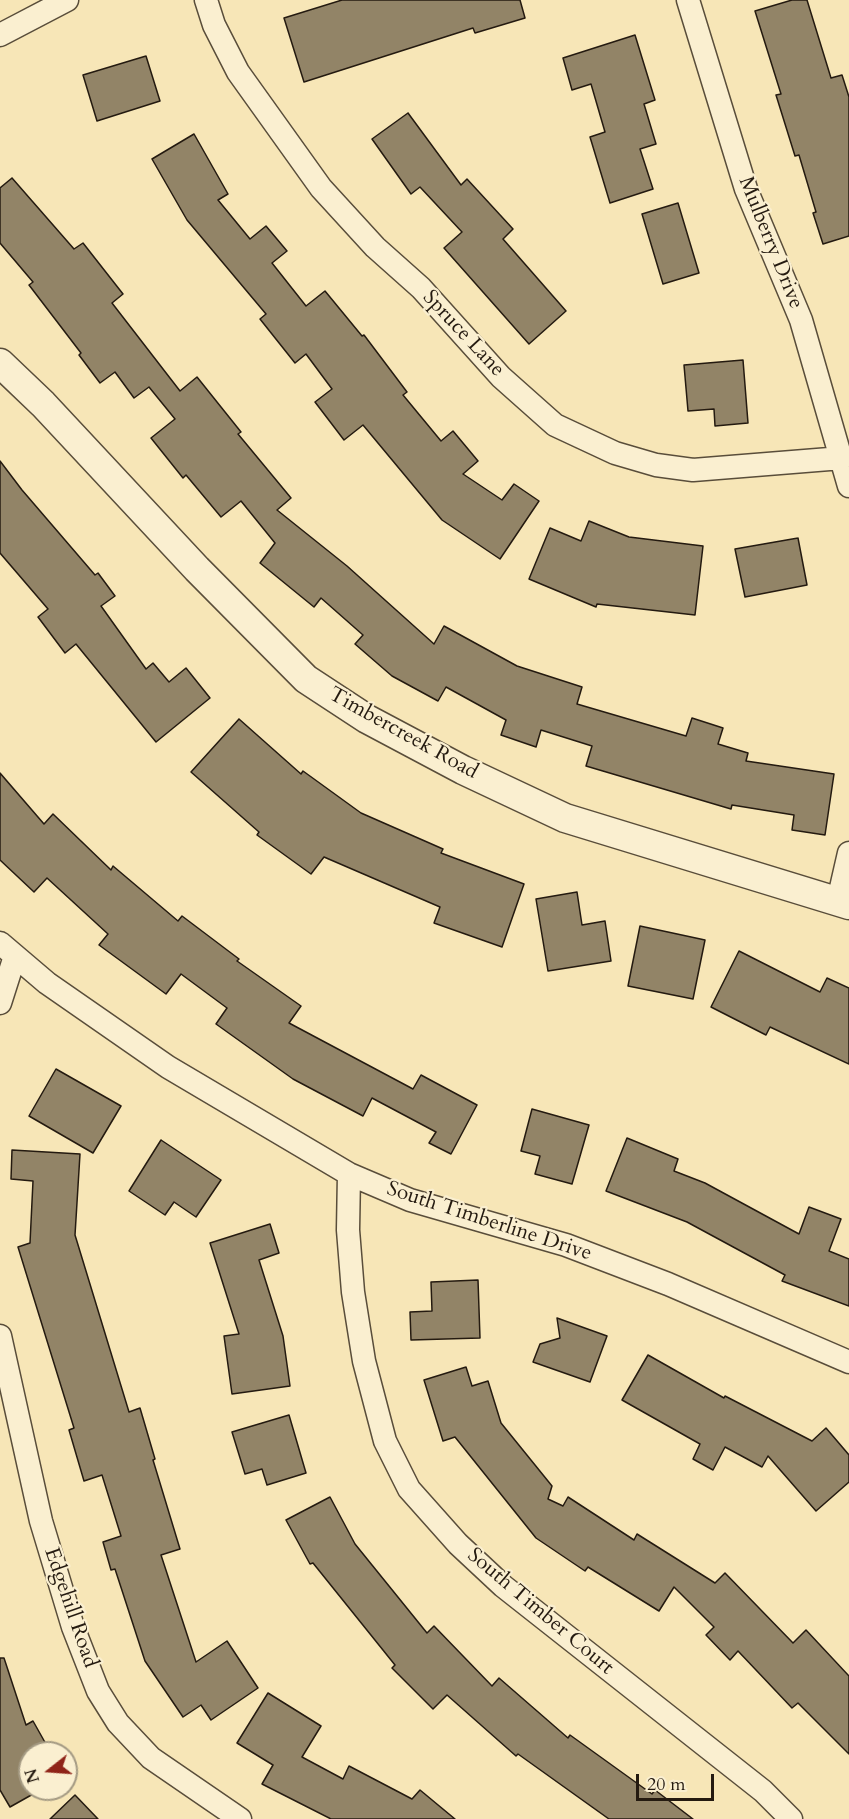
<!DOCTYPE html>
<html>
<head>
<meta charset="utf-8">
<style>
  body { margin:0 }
  #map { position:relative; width:849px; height:1819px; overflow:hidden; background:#f7e6b7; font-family:Cardo,serif }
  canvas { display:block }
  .north { position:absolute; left:18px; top:1741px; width:60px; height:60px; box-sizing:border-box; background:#faefd0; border:2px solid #a49a83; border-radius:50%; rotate:253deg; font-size:16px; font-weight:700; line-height:24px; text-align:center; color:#241a10 }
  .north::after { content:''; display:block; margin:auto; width:21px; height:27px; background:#8f2418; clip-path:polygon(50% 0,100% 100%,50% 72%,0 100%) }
  .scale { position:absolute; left:636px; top:1774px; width:78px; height:27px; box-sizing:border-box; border:3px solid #241a10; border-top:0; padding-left:8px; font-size:18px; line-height:21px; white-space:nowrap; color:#241a10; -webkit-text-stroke:4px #faefd0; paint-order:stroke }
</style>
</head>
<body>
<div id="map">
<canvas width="849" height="1819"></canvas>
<div class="north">N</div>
<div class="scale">20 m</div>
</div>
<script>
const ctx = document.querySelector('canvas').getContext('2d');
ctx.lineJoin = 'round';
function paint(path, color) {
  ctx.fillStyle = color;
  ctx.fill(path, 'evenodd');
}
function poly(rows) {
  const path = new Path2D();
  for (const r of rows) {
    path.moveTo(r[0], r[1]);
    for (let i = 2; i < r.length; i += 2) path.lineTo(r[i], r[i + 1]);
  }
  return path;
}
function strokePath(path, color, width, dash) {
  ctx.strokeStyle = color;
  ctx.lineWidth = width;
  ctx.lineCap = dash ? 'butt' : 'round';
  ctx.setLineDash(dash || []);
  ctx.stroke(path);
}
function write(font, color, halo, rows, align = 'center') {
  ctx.font = font + ' Cardo,serif';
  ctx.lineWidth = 4.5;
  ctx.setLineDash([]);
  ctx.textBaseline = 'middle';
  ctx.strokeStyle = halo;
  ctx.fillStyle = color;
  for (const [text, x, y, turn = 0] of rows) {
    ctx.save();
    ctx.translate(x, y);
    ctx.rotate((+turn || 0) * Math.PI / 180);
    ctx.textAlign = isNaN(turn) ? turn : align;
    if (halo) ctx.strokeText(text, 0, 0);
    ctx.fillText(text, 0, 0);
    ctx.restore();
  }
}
const building = poly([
  [342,0,520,0,525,18,475,33,473,28,304,82,284,18,342,0],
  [792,0,807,0,831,78,842,75,849,97,849,236,823,244,813,213,816,212,799,155,795,156,776,95,781,94,755,11,792,0],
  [635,35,655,100,644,104,656,144,640,149,653,189,610,203,590,137,605,132,591,84,572,90,563,58,635,35],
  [146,56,160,101,97,121,83,75,146,56],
  [408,113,461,185,467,179,513,229,503,239,566,311,529,344,444,248,462,232,420,187,411,194,372,139,408,113],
  [194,134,228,194,218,200,250,239,266,226,287,251,272,263,306,306,325,291,362,336,364,335,407,392,403,395,441,441,453,431,478,461,463,474,502,500,514,484,539,501,500,559,442,520,363,425,344,440,315,402,332,389,306,354,295,363,260,319,266,314,187,220,152,159,194,134],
  [12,178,74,249,83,243,123,294,112,303,180,391,197,377,241,432,238,434,291,498,277,510,347,566,434,644,444,626,517,666,582,687,577,704,686,736,692,718,723,728,718,744,748,753,746,761,834,774,825,835,792,830,794,815,732,805,731,809,586,766,592,746,541,730,536,747,501,735,506,720,446,687,438,701,392,676,355,644,363,635,321,598,314,607,260,563,275,543,241,501,221,517,186,475,183,478,151,438,175,419,149,387,134,398,115,372,100,383,79,355,81,353,29,285,33,282,0,243,0,188,12,178],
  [678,203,699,273,663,284,642,214,678,203],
  [743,360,748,423,715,426,714,409,688,411,684,365,743,360],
  [0,461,22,490,95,575,98,573,115,596,101,606,146,669,153,663,169,682,186,668,210,698,156,742,76,644,65,653,38,617,48,609,0,553,0,461],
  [589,521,629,537,703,546,695,615,597,604,596,607,529,579,550,528,581,541,589,521],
  [798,538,807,585,745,597,735,549,798,538],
  [239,719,301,774,303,771,361,813,443,849,441,853,524,884,502,947,434,923,440,907,324,857,311,874,257,835,259,832,191,772,239,719],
  [0,773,44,824,53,814,111,870,113,866,178,921,182,916,239,959,237,961,301,1006,289,1023,413,1089,421,1075,477,1105,451,1154,429,1143,436,1132,372,1098,363,1116,293,1079,216,1024,227,1008,181,974,166,994,99,945,108,934,47,878,34,892,0,860,0,773],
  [577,892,582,925,605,921,611,961,548,971,536,899,577,892],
  [640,926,705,940,693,999,628,986,640,926],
  [739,951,820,992,827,978,849,988,849,1064,770,1027,766,1035,711,1007,739,951],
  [56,1069,121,1106,93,1153,29,1116,56,1069],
  [532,1109,589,1125,572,1184,535,1174,540,1156,521,1151,532,1109],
  [627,1138,678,1159,674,1171,705,1183,799,1234,809,1207,841,1219,829,1251,849,1259,849,1306,782,1281,785,1275,687,1222,606,1191,627,1138],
  [161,1140,221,1180,196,1217,174,1202,165,1215,129,1191,161,1140],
  [12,1150,80,1154,75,1235,129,1412,140,1408,155,1459,153,1460,180,1549,161,1555,196,1662,227,1641,258,1688,211,1720,201,1705,183,1717,145,1661,115,1569,111,1570,103,1542,121,1536,102,1475,84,1481,69,1430,74,1428,18,1247,30,1243,33,1181,11,1179,12,1150],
  [270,1224,279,1253,259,1260,283,1336,290,1386,232,1394,224,1336,239,1334,210,1243,270,1224],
  [478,1280,480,1338,411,1340,410,1312,432,1311,431,1282,478,1280],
  [557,1318,607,1336,590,1382,533,1362,540,1344,560,1338,557,1318],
  [648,1355,724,1398,725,1396,812,1441,826,1428,849,1455,849,1482,816,1511,768,1456,762,1467,725,1447,713,1470,693,1459,700,1444,622,1400,648,1355],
  [466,1367,472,1386,488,1381,501,1423,552,1486,548,1499,563,1506,568,1497,634,1540,637,1534,715,1583,725,1573,793,1643,806,1630,849,1676,849,1754,798,1703,792,1708,738,1651,730,1660,706,1635,714,1627,674,1587,659,1611,588,1567,585,1571,536,1538,455,1437,443,1441,424,1380,466,1367],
  [289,1415,306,1473,267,1485,262,1469,245,1474,232,1432,289,1415],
  [330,1497,355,1544,427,1633,434,1626,492,1686,499,1678,568,1738,570,1735,652,1794,655,1790,693,1819,609,1819,518,1754,516,1756,447,1695,433,1709,392,1668,395,1665,313,1563,310,1564,286,1520,330,1497],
  [0,1658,4,1658,26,1725,33,1721,51,1753,30,1753,30,1789,42,1789,10,1807,0,1790,0,1658],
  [268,1693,321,1726,302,1757,343,1779,349,1766,412,1799,420,1790,455,1819,331,1819,262,1784,273,1765,237,1743,268,1693],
  [75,1795,98,1819,50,1819,75,1795]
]);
const minor = poly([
  [206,0,214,25,238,72,321,188,375,247,421,288,501,377,555,425,615,453,656,465,693,470,842,458],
  [688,0,746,189,801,320,849,486],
  [0,35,67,0],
  [838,901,849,853],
  [0,943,47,983,168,1067,349,1174,410,1200,566,1245,668,1284,849,1362],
  [0,1003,15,956],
  [349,1174,348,1230,353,1292,364,1361,385,1441,409,1489,458,1544,503,1586,763,1791,791,1819],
  [0,1336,41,1521,73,1627,98,1691,118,1723,151,1758,240,1819]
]);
const tertiary = poly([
  [0,363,43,404,197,569,306,679,367,719,463,770,565,818,849,905]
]);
const streetNames = [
  ["Mulberry Drive",770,243,68],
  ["Spruce Lane",463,334,47],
  ["Timbercreek Road",403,734,29],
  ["South Timberline Drive",489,1222,18],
  ["Edgehill Road",70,1608,71],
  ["South Timber Court",540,1612,40]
];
paint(building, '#928467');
strokePath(building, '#241a10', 1.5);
strokePath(minor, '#594d3a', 25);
strokePath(tertiary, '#594d3a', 31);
strokePath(minor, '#faefd0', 22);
strokePath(tertiary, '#faefd0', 28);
write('21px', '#241a10', '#faefd0', streetNames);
</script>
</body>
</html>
